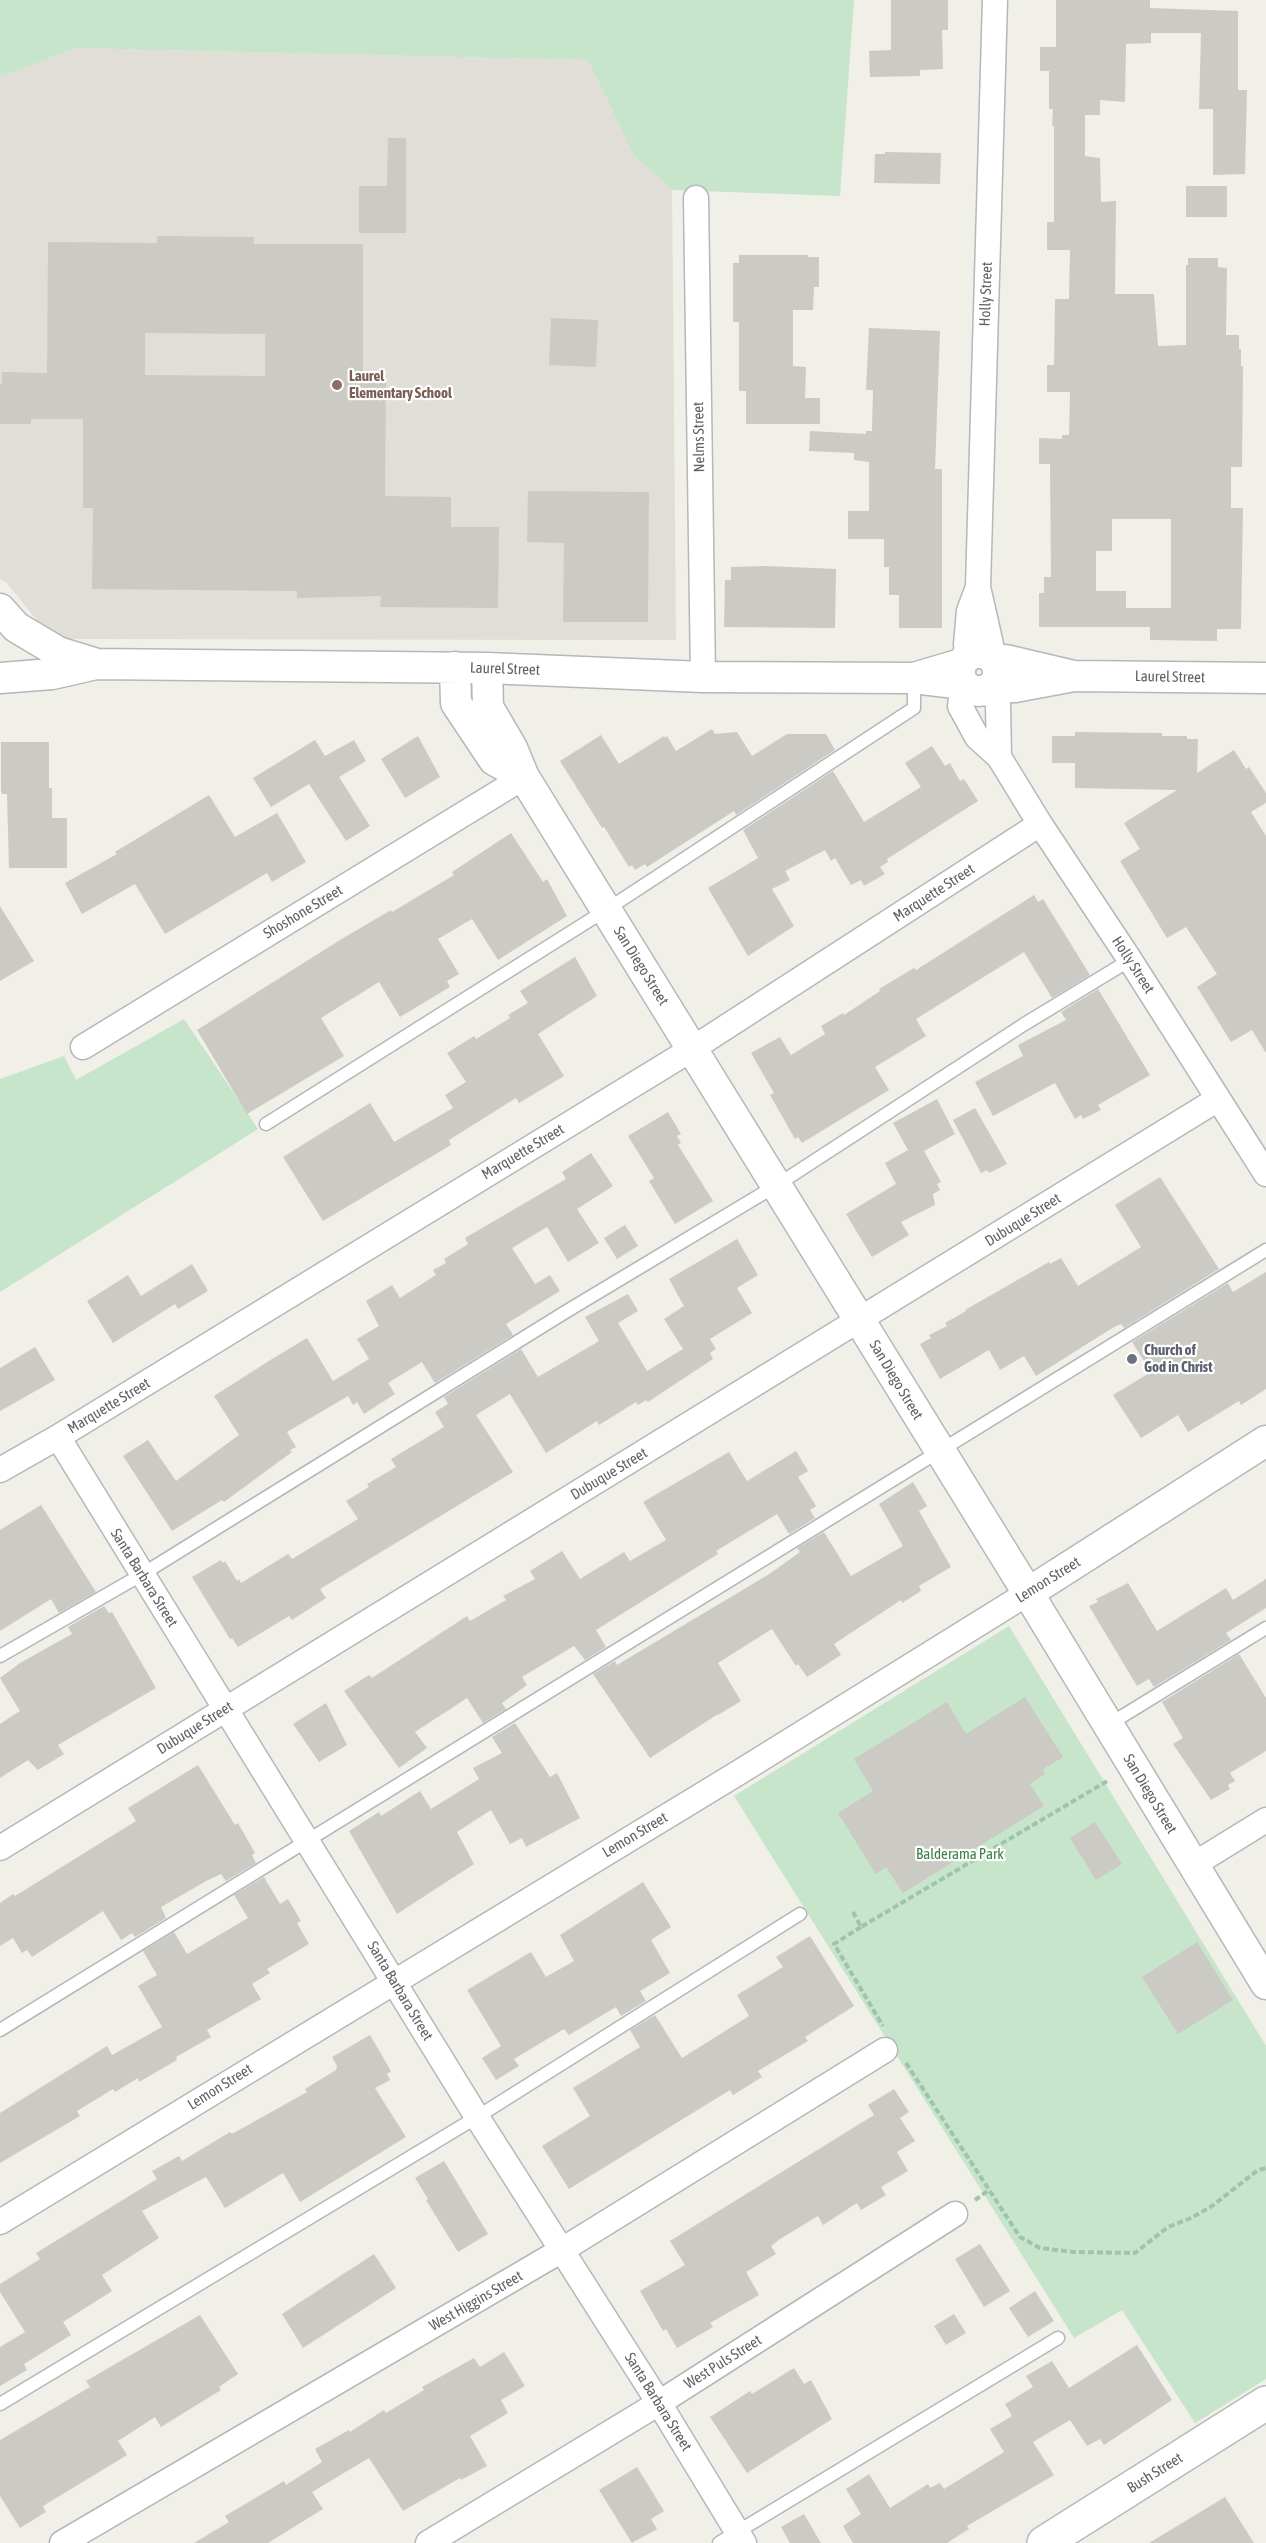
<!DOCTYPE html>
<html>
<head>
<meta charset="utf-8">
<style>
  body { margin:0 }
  canvas { display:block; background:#f0efe8 }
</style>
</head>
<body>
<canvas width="1266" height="2543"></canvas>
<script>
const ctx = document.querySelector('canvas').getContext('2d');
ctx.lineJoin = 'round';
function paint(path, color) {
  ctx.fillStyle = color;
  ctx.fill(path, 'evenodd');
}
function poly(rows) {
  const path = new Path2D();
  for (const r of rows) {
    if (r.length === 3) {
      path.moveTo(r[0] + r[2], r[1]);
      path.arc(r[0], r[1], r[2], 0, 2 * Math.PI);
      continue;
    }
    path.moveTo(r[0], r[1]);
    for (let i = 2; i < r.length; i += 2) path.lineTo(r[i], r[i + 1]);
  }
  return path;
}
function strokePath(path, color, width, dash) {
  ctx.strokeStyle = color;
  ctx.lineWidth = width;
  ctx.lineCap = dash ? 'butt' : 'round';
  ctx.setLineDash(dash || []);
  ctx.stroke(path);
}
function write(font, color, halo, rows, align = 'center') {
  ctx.font = font + ' "Asap Condensed",sans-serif';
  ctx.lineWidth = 4.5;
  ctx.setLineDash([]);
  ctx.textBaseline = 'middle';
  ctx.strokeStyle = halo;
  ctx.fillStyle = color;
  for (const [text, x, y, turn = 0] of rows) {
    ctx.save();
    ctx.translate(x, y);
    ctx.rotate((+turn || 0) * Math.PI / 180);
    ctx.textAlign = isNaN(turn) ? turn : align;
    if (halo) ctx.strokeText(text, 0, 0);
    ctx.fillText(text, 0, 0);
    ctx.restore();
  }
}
const education = poly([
  [76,48,588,60,633,154,672,190,676,640,61,639,47,633,6,582,0,579,0,77]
]);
const green = poly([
  [0,0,854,0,840,196,672,190,633,154,588,60,76,48,0,77],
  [184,1019,258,1129,0,1292,0,1079,64,1056,76,1080],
  [1009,1626,1266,2046,1266,2379,1195,2423,1122,2310,1074,2338,734,1796]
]);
const building = poly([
  [891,0,948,0,948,30,942,30,943,69,920,70,920,76,870,77,869,51,891,50],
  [1056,0,1150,0,1150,8,1238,11,1238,90,1247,90,1245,174,1213,175,1213,109,1199,109,1201,33,1151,33,1151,43,1126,44,1125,102,1100,100,1100,115,1085,115,1085,156,1100,158,1101,202,1116,201,1115,294,1154,294,1158,346,1186,345,1186,265,1188,265,1188,258,1218,258,1218,267,1227,268,1226,335,1239,335,1239,349,1241,349,1241,366,1243,366,1242,467,1231,467,1231,508,1243,508,1241,629,1217,629,1217,641,1150,640,1150,627,1039,627,1039,593,1044,593,1044,577,1051,577,1050,464,1039,464,1039,438,1062,439,1062,435,1069,435,1070,392,1047,392,1047,365,1054,365,1055,299,1069,299,1070,250,1047,250,1047,222,1054,222,1054,126,1052,126,1053,109,1049,109,1049,71,1040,71,1040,47,1056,47],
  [1112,519,1171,519,1171,608,1126,608,1126,591,1096,591,1096,551,1112,551],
  [388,138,406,138,406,233,359,233,359,186,387,186],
  [885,152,941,153,940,184,874,183,875,154,885,154],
  [1186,186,1227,186,1227,217,1186,217],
  [157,236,254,237,254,244,363,244,363,376,386,376,385,496,451,497,451,527,499,527,498,608,380,607,381,596,297,598,297,591,92,589,93,508,83,508,83,419,31,419,31,424,0,424,0,384,2,384,2,372,47,373,48,242,157,243],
  [145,333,265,334,265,376,145,375],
  [739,255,808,255,808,257,819,257,819,287,814,287,813,310,793,310,793,366,806,367,805,398,820,398,820,424,746,424,746,391,739,391,739,322,733,322,733,263,739,263],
  [551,318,598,320,596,367,549,365],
  [869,328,940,331,935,469,942,469,942,628,899,628,899,595,889,595,889,567,884,567,884,539,848,539,848,511,869,511,869,462,854,460,854,453,809,451,810,431,866,434,866,431,872,431,873,390,866,390],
  [528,491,649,492,648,622,563,622,564,543,527,542],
  [766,566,836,569,835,628,724,627,725,580,731,580,731,567],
  [712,729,715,734,737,732,752,756,787,734,826,734,835,750,736,815,734,811,647,867,645,864,635,870,632,865,629,867,604,827,602,828,560,761,601,735,619,764,664,736,665,738,667,736,676,751],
  [1075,732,1162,733,1162,736,1187,736,1187,739,1198,739,1197,773,1234,750,1246,769,1249,767,1266,793,1266,803,1251,812,1266,836,1266,1053,1252,1030,1231,1042,1197,987,1217,974,1186,927,1167,938,1120,861,1140,849,1124,823,1177,790,1075,788,1075,763,1052,763,1052,736,1075,736],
  [418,736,440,777,405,798,381,759],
  [315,740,325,756,354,740,366,761,339,777,370,826,346,841,309,784,271,807,253,778],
  [1,742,49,742,49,788,52,788,52,818,67,818,67,868,9,868,7,794,2,794,1,790],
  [932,746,945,766,950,763,960,781,964,779,978,801,887,859,888,862,880,867,885,874,864,886,861,880,851,885,835,858,831,861,825,850,785,871,790,880,772,889,794,926,748,956,708,888,758,858,743,830,833,771,864,822,921,787,905,763],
  [209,795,235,837,277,813,306,862,272,882,267,873,165,934,135,884,82,914,65,883,117,854,115,852],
  [511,833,543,882,547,879,567,916,498,960,472,919,438,939,459,974,447,981,450,987,400,1017,379,982,321,1018,344,1056,247,1114,197,1030,340,940,391,910,392,912,454,875,452,872],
  [1034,895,1038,902,1043,899,1090,975,1052,998,1024,952,916,1019,926,1036,875,1067,889,1090,802,1143,798,1137,795,1139,770,1095,774,1093,751,1053,780,1037,791,1055,825,1034,821,1026,843,1013,844,1015,880,991,879,989,914,968,916,970],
  [0,906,34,961,0,981],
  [575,957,597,996,538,1034,564,1076,519,1103,516,1098,449,1140,451,1145,323,1221,283,1157,370,1103,394,1142,453,1108,445,1095,466,1082,447,1053,474,1036,476,1039,510,1018,508,1015,528,1003,520,991],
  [1098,989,1150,1075,1098,1105,1101,1110,1083,1119,1081,1115,1075,1119,1055,1083,993,1116,975,1082,1023,1056,1018,1045,1066,1020,1061,1012],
  [937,1099,955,1134,924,1151,941,1182,937,1184,940,1190,933,1194,935,1205,901,1222,909,1235,872,1257,846,1214,896,1184,885,1163,908,1150,893,1123],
  [975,1108,1007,1164,989,1173,987,1170,981,1173,953,1120],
  [668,1112,681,1134,677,1136,681,1143,678,1145,713,1201,675,1224,649,1181,654,1178,628,1136],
  [591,1153,613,1186,577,1209,599,1243,568,1262,547,1227,512,1248,535,1284,550,1275,560,1291,506,1324,513,1335,435,1383,422,1362,388,1383,395,1394,364,1414,357,1402,353,1405,348,1396,287,1432,296,1447,290,1450,292,1452,224,1502,222,1500,172,1531,123,1456,148,1440,176,1481,239,1435,214,1396,272,1359,307,1338,333,1381,369,1359,357,1339,379,1326,366,1301,392,1285,400,1298,436,1275,433,1270,446,1263,444,1259,468,1244,465,1238,566,1179,562,1172],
  [1160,1177,1219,1269,1124,1328,1121,1324,1114,1327,1036,1376,1024,1356,1000,1370,989,1350,940,1379,920,1344,931,1338,929,1335,947,1326,945,1323,966,1311,965,1310,1049,1262,1050,1264,1061,1258,1078,1286,1141,1247,1115,1205],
  [625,1225,638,1246,617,1259,604,1238],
  [737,1239,758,1275,737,1288,752,1313,710,1339,716,1349,710,1353,713,1359,648,1402,646,1400,638,1405,636,1402,599,1425,597,1421,546,1453,510,1394,476,1415,513,1472,320,1589,326,1598,292,1620,289,1616,238,1647,232,1638,230,1639,192,1577,221,1560,223,1563,225,1561,237,1581,239,1579,241,1583,288,1554,292,1559,358,1519,346,1501,369,1487,367,1484,396,1467,391,1459,444,1427,435,1412,448,1404,444,1397,521,1349,538,1377,599,1341,585,1317,628,1294,638,1311,618,1323,647,1371,683,1349,664,1319,684,1306,669,1279],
  [192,1264,208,1291,178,1309,175,1304,113,1343,87,1301,128,1275,141,1296],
  [1266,1272,1266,1389,1241,1405,1239,1401,1188,1432,1178,1415,1141,1438,1113,1395,1151,1372,1132,1342,1228,1283,1233,1292],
  [35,1347,55,1380,0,1411,0,1368],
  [796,1451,808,1471,798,1477,816,1506,810,1510,815,1518,789,1534,777,1514,716,1551,718,1554,596,1630,606,1647,585,1660,574,1646,522,1677,527,1685,502,1703,506,1709,483,1723,467,1698,415,1732,427,1748,399,1768,344,1691,369,1675,372,1678,467,1616,470,1621,506,1600,503,1596,535,1579,530,1571,562,1551,580,1579,624,1552,630,1561,666,1540,643,1502,729,1452,747,1481],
  [913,1482,927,1506,919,1511,951,1567,919,1586,921,1591,902,1603,901,1600,834,1644,841,1655,807,1677,798,1664,796,1666,772,1629,718,1663,741,1701,718,1715,718,1714,650,1758,593,1674,615,1661,617,1665,771,1573,800,1552,797,1548,824,1532,851,1576,903,1546,879,1504],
  [41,1505,96,1592,59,1613,51,1599,0,1631,0,1530],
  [1266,1579,1266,1608,1226,1633,1231,1640,1154,1687,1149,1679,1137,1686,1089,1606,1098,1602,1096,1599,1128,1583,1157,1631,1226,1588,1233,1600],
  [104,1606,109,1613,112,1612,156,1688,58,1745,64,1754,38,1770,28,1760,0,1778,0,1724,20,1711,0,1678,20,1663,72,1634,68,1627],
  [1239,1654,1266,1698,1266,1751,1230,1773,1235,1781,1228,1785,1230,1789,1211,1800,1173,1744,1183,1738,1162,1702],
  [1025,1697,1063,1757,1043,1769,1045,1774,1030,1784,1044,1806,903,1893,886,1867,876,1874,838,1813,873,1791,854,1759,947,1702,966,1734],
  [326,1703,347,1745,319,1762,293,1724],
  [515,1723,550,1777,557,1773,580,1818,526,1847,522,1838,510,1844,491,1810,457,1832,474,1864,397,1914,349,1831,379,1812,381,1816,420,1791,431,1809,479,1779,473,1768,502,1753,492,1737],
  [198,1765,235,1825,238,1823,255,1853,252,1855,256,1863,226,1881,221,1874,208,1880,161,1907,166,1918,135,1937,132,1933,121,1940,103,1911,32,1957,27,1950,22,1953,13,1938,0,1946,0,1903,13,1894,15,1896,136,1821,128,1808],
  [1095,1822,1122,1864,1096,1880,1070,1838],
  [264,1877,280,1904,288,1899,301,1921,297,1923,309,1944,267,1969,270,1973,252,1984,261,1999,207,2030,211,2037,176,2057,177,2060,139,2082,138,2078,115,2092,113,2089,77,2111,80,2116,0,2163,0,2113,107,2046,112,2055,162,2027,138,1986,157,1975,143,1951,174,1932,187,1954,248,1918,234,1895],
  [643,1882,671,1927,651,1940,670,1973,640,1991,646,2001,621,2016,616,2007,569,2035,564,2029,514,2059,519,2066,496,2080,482,2058,501,2046,467,1990,531,1952,546,1977,574,1961,560,1935],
  [810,1936,854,2006,805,2037,808,2041,758,2071,762,2077,733,2095,730,2090,569,2189,542,2146,590,2116,573,2088,640,2047,630,2030,655,2015,682,2058,749,2016,737,1995,783,1967,776,1957],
  [1197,1942,1233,2000,1178,2034,1142,1977],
  [370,2035,391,2071,387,2074,390,2080,375,2088,406,2137,300,2202,283,2173,225,2208,206,2177,142,2211,159,2238,102,2275,112,2291,63,2322,71,2335,24,2364,27,2370,0,2386,0,2347,25,2332,0,2292,0,2284,40,2259,36,2253,157,2179,152,2171,179,2156,182,2161,230,2132,232,2134,307,2092,305,2089,336,2070,337,2066,332,2057],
  [894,2089,909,2112,900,2118,915,2141,897,2152,908,2171,881,2187,886,2195,861,2210,857,2203,823,2225,818,2216,780,2239,771,2246,776,2254,746,2272,759,2295,710,2323,713,2327,677,2348,666,2329,663,2331,640,2291,685,2265,670,2241,874,2115,868,2105],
  [444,2161,488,2234,458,2252,426,2200,428,2199,415,2178],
  [980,2244,1010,2291,984,2307,955,2259],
  [374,2254,396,2288,303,2348,282,2314],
  [1035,2291,1054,2321,1028,2337,1009,2308],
  [954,2314,966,2333,946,2345,934,2326],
  [200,2315,238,2374,219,2387,221,2390,161,2427,155,2417,118,2441,127,2455,43,2506,46,2512,20,2528,0,2496,0,2440,90,2387,86,2381],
  [1137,2345,1172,2400,1104,2445,1100,2439,1087,2446,1070,2420,1033,2442,1054,2475,967,2526,969,2529,947,2543,853,2543,843,2526,861,2514,846,2489,869,2474,890,2508,928,2484,930,2488,940,2483,944,2489,1004,2452,990,2429,1012,2416,1005,2404,1033,2387,1026,2376,1052,2361,1069,2388],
  [504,2352,525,2386,501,2400,508,2413,470,2436,487,2466,461,2480,460,2478,403,2511,369,2458,312,2492,323,2509,268,2543,194,2543,229,2522,225,2516,284,2481,286,2485,322,2462,315,2449,349,2430,350,2432,384,2410,386,2413,424,2390,422,2387,474,2358,480,2367],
  [794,2368,804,2384,811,2380,832,2419,747,2473,710,2417,750,2391,752,2394],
  [637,2467,664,2511,651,2519,657,2529,632,2543,599,2490],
  [1225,2497,1254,2543,1149,2543],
  [804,2514,821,2543,790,2543,781,2527]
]);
const path = poly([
  [853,1912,861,1927,1109,1780],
  [861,1927,834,1944,883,2026],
  [906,2063,1020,2237,1040,2248,1073,2252,1135,2253,1168,2227,1191,2218,1212,2206,1258,2170,1266,2168],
  [975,2200,989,2190]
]);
const service = poly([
  [266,1124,606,910,914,708,914,679],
  [0,1656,141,1575,567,1311,777,1185,1023,1025,1130,960],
  [1108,1725,1266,1628],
  [0,2030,1266,1250],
  [0,2404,477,2117,800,1914],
  [719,2543,1058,2338]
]);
const minor = poly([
  [696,198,703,677],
  [978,587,995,0],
  [968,656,966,644,969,611,978,587,995,662],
  [963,684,960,706,977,737,999,757,998,704,990,688],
  [999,757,1040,824,1130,960,1266,1174],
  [83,1047,524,777],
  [58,1437,477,2117,659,2403,744,2543],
  [0,1470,58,1437,692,1049,1040,824],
  [0,1848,1218,1099],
  [1193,1865,1266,1820],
  [0,2222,738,1773,1028,1593],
  [62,2543,562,2250,885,2050],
  [428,2543,659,2403,955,2214]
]);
const tertiary = poly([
  [0,609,16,627,58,652,94,663],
  [979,672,19],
  [961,664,914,678,963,684],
  [455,667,456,703,494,760,524,777],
  [487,668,488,707,512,748,524,777,1028,1593,1266,1984],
  [1074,676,1266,678],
  [0,678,52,674,96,664,487,668,703,677,914,678],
  [990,688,1015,687,1074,676,1006,660,995,662],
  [1028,1593,1266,1441]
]);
const secondary = poly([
  [1044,2543,1266,2403]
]);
const markers = [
  [337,385,6,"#8d6e63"],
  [1132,1359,6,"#6b7280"]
];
const streetNames = [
  ["Holly Street",986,294,-88],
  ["Nelms Street",699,437,-91],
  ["Laurel Street",505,669,2],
  ["Laurel Street",1170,677,1],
  ["Marquette Street",934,893,-33],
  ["Shoshone Street",303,912,-31],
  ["Holly Street",1133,965,57],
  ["San Diego Street",641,966,58],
  ["Marquette Street",523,1152,-31],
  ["Dubuque Street",1023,1220,-32],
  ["San Diego Street",896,1380,59],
  ["Marquette Street",109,1406,-31],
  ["Dubuque Street",609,1474,-31],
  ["Santa Barbara Street",144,1578,58],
  ["Lemon Street",1048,1580,-32],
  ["Dubuque Street",195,1728,-32],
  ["San Diego Street",1150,1794,59],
  ["Lemon Street",635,1835,-31],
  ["Santa Barbara Street",400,1991,59],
  ["Lemon Street",220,2087,-32],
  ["West Higgins Street",476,2301,-30],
  ["West Puls Street",723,2362,-32],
  ["Santa Barbara Street",658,2402,58],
  ["Bush Street",1155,2473,-32]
];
const educationNames = [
  ["Laurel",349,376],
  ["Elementary School",349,393]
];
const worshipNames = [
  ["Church of",1144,1350],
  ["God in Christ",1144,1367]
];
const parkNames = [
  ["Balderama Park",960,1854]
];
paint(education, '#e0ded6');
paint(green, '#c7e5ca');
paint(building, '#cccac4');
strokePath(service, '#b5b7bb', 15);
strokePath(minor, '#b5b7bb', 27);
strokePath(tertiary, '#b5b7bb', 33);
strokePath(secondary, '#b6b9be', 36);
strokePath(path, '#9fc3ad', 4, [6, 3]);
strokePath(service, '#fff', 12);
strokePath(minor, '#fff', 24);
strokePath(tertiary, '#fff', 30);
strokePath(secondary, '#fff', 33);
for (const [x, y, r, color] of markers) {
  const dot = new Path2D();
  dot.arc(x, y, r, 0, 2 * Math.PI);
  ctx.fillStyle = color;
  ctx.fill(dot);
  strokePath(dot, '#fff', 2);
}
write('15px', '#5f6267', '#fff', streetNames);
write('bold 15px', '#785e54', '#fff', educationNames, 'left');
write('bold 15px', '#5b616d', '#fff', worshipNames, 'left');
write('15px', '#3c8145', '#fff', parkNames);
</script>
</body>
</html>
